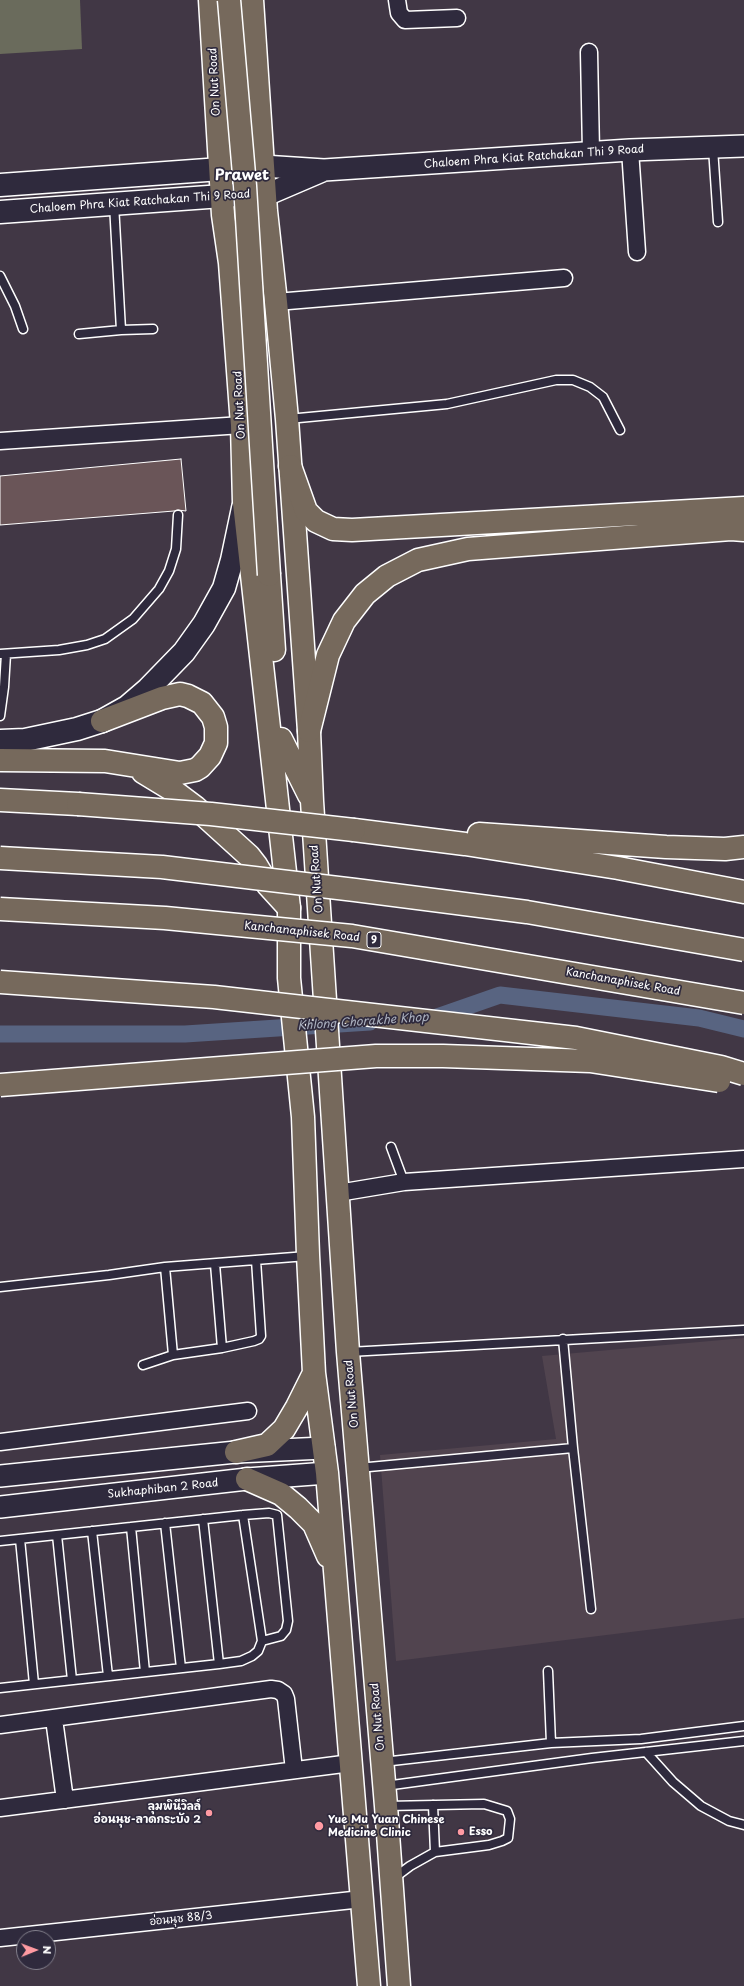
<!DOCTYPE html>
<html>
<head>
<meta charset="utf-8">
<style>
  body { margin:0 }
  #map { position:relative; width:744px; height:1986px; overflow:hidden; background:#413745; font-family:"Playpen Sans",sans-serif }
  canvas { display:block }
  .north { position:absolute; left:16px; top:1930px; width:40px; height:40px; box-sizing:border-box; background:#2f2a3d; border:1px solid #827f8b; border-radius:50%; rotate:89deg; font-size:11px; font-weight:700; line-height:16px; text-align:center; color:#fff }
  .north::after { content:''; display:block; margin:auto; width:14px; height:18px; background:#ff9aa2; clip-path:polygon(50% 0,100% 100%,50% 72%,0 100%) }
</style>
</head>
<body>
<div id="map">
<canvas width="744" height="1986"></canvas>
<div class="north">N</div>
</div>
<script>
const ctx = document.querySelector('canvas').getContext('2d');
ctx.lineJoin = 'round';
function paint(path, color) {
  ctx.fillStyle = color;
  ctx.fill(path, 'evenodd');
}
function poly(rows) {
  const path = new Path2D();
  for (const r of rows) {
    path.moveTo(r[0], r[1]);
    for (let i = 2; i < r.length; i += 2) path.lineTo(r[i], r[i + 1]);
  }
  return path;
}
function strokePath(path, color, width, dash) {
  ctx.strokeStyle = color;
  ctx.lineWidth = width;
  ctx.lineCap = dash ? 'butt' : 'round';
  ctx.setLineDash(dash || []);
  ctx.stroke(path);
}
function write(font, color, halo, rows, align = 'center') {
  ctx.font = font + ' "Playpen Sans","Playpen Sans Thai",sans-serif';
  ctx.lineWidth = 3.5;
  ctx.setLineDash([]);
  ctx.textBaseline = 'middle';
  ctx.strokeStyle = halo;
  ctx.fillStyle = color;
  for (const [text, x, y, turn = 0] of rows) {
    ctx.save();
    ctx.translate(x, y);
    ctx.rotate((+turn || 0) * Math.PI / 180);
    ctx.textAlign = isNaN(turn) ? turn : align;
    if (halo) ctx.strokeText(text, 0, 0);
    ctx.fillText(text, 0, 0);
    ctx.restore();
  }
}
const built = poly([
  [744,1338,744,1618,396,1661,380,1455,556,1439,542,1356]
]);
const green = poly([
  [0,0,80,0,82,49,0,54]
]);
const canal = poly([
  [427,1018,434,1018,500,995,699,1018,744,1029],
  [0,1034,185,1034,370,1022]
]);
const building = poly([
  [181,459,186,511,178,510,174,511,0,525,0,476,181,459]
]);
const service = poly([
  [713,148,718,222],
  [114,204,121,330],
  [0,276,15,306,23,329],
  [79,334,121,330,153,329],
  [288,419,447,404,556,380,573,380,590,387,603,397,620,430],
  [0,654,59,650,87,645,105,639,133,619,159,589,169,571,176,549,178,515],
  [0,716,4,687,6,654],
  [391,1147,404,1182],
  [215,1264,222,1348],
  [165,1267,173,1355],
  [0,1287,109,1275,165,1267,307,1256],
  [349,1352,744,1330],
  [143,1365,173,1355,222,1348,254,1341,259,1339,261,1336,256,1260],
  [573,1448,591,1609],
  [358,1468,573,1448,563,1339],
  [203,1519,219,1664],
  [165,1523,181,1668],
  [131,1527,145,1672],
  [92,1531,108,1676],
  [57,1535,72,1680],
  [20,1539,34,1684],
  [0,1541,243,1515,269,1513,277,1515,288,1621,286,1630,281,1636,262,1641],
  [548,1671,551,1743],
  [0,1688,219,1664,241,1661,252,1656,258,1651,262,1641,243,1515],
  [646,1752,673,1782,701,1806,729,1821,744,1825],
  [383,1762,551,1743,641,1739,744,1726],
  [385,1786,592,1758,744,1741],
  [433,1805,435,1852],
  [387,1806,484,1804,507,1811,510,1819,508,1838,502,1841,489,1845,435,1852,410,1866,394,1878]
]);
const minor = poly([
  [397,0,399,13,405,20,457,18],
  [589,52,591,152],
  [630,150,637,252],
  [276,302,564,278],
  [0,441,242,425],
  [338,1193,404,1182,744,1159],
  [0,1442,248,1411],
  [54,1719,65,1800],
  [0,1725,271,1689,278,1690,284,1694,286,1699,294,1770],
  [0,1808,351,1763],
  [0,1938,362,1899]
]);
const tertiary = poly([
  [263,166,324,170,630,150,744,146],
  [265,193,273,192,322,171],
  [0,1476,236,1452,324,1448],
  [0,1507,247,1479,327,1473]
]);
const secondary = poly([
  [0,185,262,166],
  [0,212,264,193],
  [0,741,25,740,77,729,102,721,127,707,148,689,184,652,204,624,224,588,232,560,243,508]
]);
const primary = poly([
  [210,0,223,215,230,263,242,425,244,503,289,908,289,978,303,1117,308,1255,314,1373,327,1473,369,1986],
  [252,0,266,211,276,302,287,419,309,731,312,801,348,1352,386,1806,399,1986],
  [269,575,274,650],
  [281,739,309,795],
  [236,1452,267,1445,284,1429,297,1407,314,1373],
  [247,1479,281,1494,298,1508,314,1524,328,1556]
]);
const motorway = poly([
  [290,466,306,511,316,521,333,529,352,530,744,508],
  [309,731,328,655,344,621,365,594,387,576,418,560,468,549,731,529,744,530],
  [0,760,105,761,180,773,195,770,200,767,210,756,216,743,216,727,213,717,202,703,188,696,180,694,162,698,102,721],
  [143,772,171,789,195,807,249,856,256,865,268,885,289,908],
  [0,800,78,804],
  [354,830,465,844,618,868,744,892],
  [479,834,666,847,725,849,744,847]
]);
const primaryBridge = poly([
  [229,0,245,186,269,575]
]);
const motorwayBridge = poly([
  [78,804,211,814,354,830],
  [0,858,162,867,355,890,527,912,744,950],
  [0,909,165,918,352,936,744,1003],
  [0,982,214,997,576,1038,721,1067,744,1074],
  [0,1085,376,1056,443,1056,590,1061,719,1081]
]);
const markers = [
  [209,1813,4,"#ff9aa2"],
  [319,1826,5,"#ff9aa2"],
  [461,1832,4,"#ff9aa2"]
];
const shields = [
  [374,940,14]
];
const shieldNames = [
  ["9",374,940]
];
const streetNames = [
  ["On Nut Road",215,82,-93],
  ["Chaloem Phra Kiat Ratchakan Thi 9 Road",534,157,-4],
  ["Chaloem Phra Kiat Ratchakan Thi 9 Road",140,202,-4],
  ["On Nut Road",240,405,-93],
  ["On Nut Road",317,879,-94],
  ["Kanchanaphisek Road",302,932,6],
  ["Kanchanaphisek Road",623,982,10],
  ["On Nut Road",352,1394,-95],
  ["Sukhaphiban 2 Road",163,1489,-6],
  ["On Nut Road",378,1717,-95],
  ["อ่อนนุช 88/3",181,1919,-6]
];
const poiNames = [
  ["ลุมพินีวิลล์",201,1807,"right"],
  ["อ่อนนุช-ลาดกระบัง 2",201,1820,"right"],
  ["Yue Mu Yuan Chinese",328,1820],
  ["Medicine Clinic",328,1833],
  ["Esso",469,1832]
];
const waterNames = [
  ["Khlong Chorakhe Khop",363,1022,-4]
];
const districtNames = [
  ["Prawet",242,176]
];
paint(built, '#51444f');
paint(green, '#6a6b5c');
strokePath(canal, '#586481', 17);
paint(building, '#6a5558');
strokePath(building, '#fff', 1);
strokePath(service, '#fff', 11);
strokePath(minor, '#fff', 19);
strokePath(tertiary, '#fff', 24);
strokePath(secondary, '#fff', 25);
strokePath(primary, '#fff', 25);
strokePath(motorway, '#fff', 25);
strokePath(service, '#2f2a3d', 8);
strokePath(minor, '#2f2a3d', 16);
strokePath(tertiary, '#2f2a3d', 21);
strokePath(secondary, '#2f2a3d', 22);
strokePath(primary, '#76695c', 22);
strokePath(motorway, '#76695c', 22);
strokePath(primaryBridge, '#fff', 25, []);
strokePath(motorwayBridge, '#fff', 25, []);
strokePath(primaryBridge, '#76695c', 22);
strokePath(motorwayBridge, '#76695c', 22);
for (const [x, y, r, color] of markers) {
  const dot = new Path2D();
  dot.arc(x, y, r, 0, 2 * Math.PI);
  ctx.fillStyle = color;
  ctx.fill(dot);
  strokePath(dot, '#2f2a3d', 1.5);
}
for (const [x, y, w] of shields) {
  const box = new Path2D();
  box.roundRect(x - w / 2, y - 8, w, 16, 3);
  ctx.fillStyle = '#2f2a3d';
  ctx.fill(box);
  strokePath(box, '#fff', 1);
}
write('bold 10px', '#fff', null, shieldNames);
write('11px', '#fff', '#2f2a3d', streetNames);
write('bold 11px', '#fff', '#2f2a3d', poiNames, 'left');
write('italic 12px', '#acb2c0', '#2f2a3d', waterNames);
write('bold 15px', '#fff', '#2f2a3d', districtNames);
</script>
</body>
</html>
